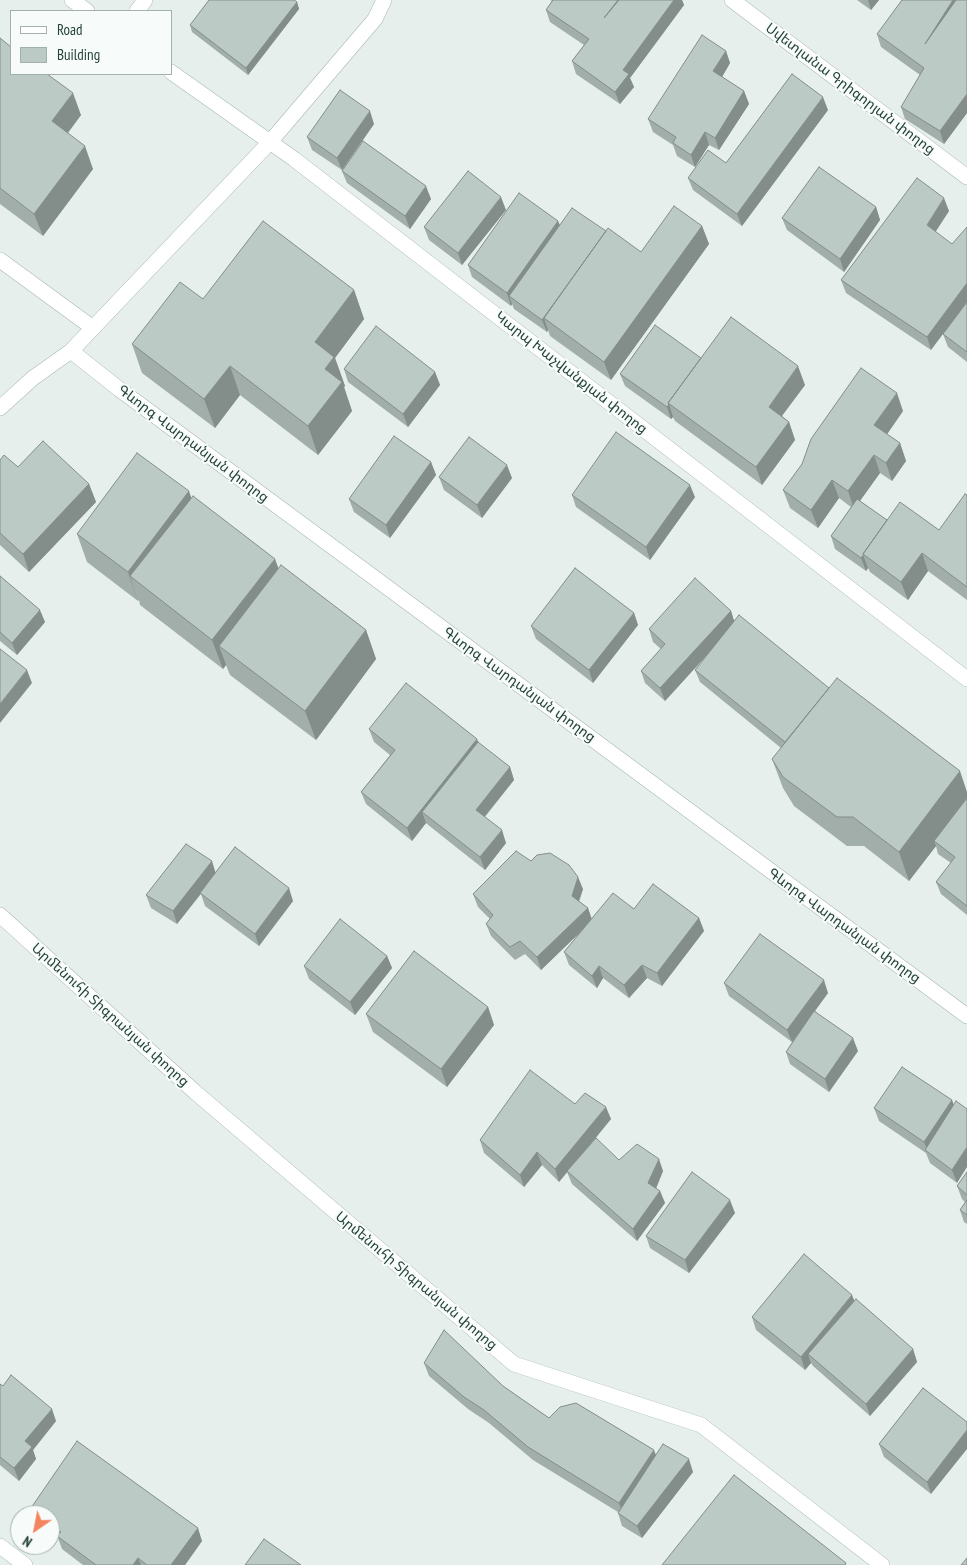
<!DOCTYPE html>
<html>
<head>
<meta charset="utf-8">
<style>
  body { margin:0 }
  #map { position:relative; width:967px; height:1565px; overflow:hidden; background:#e6efeb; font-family:"PT Sans Narrow",sans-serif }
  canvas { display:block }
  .legend { position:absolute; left:10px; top:10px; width:162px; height:65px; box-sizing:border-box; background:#f7fbf9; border:1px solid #a3b1ad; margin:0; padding:6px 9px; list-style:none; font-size:15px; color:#24423a }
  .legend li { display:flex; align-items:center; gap:10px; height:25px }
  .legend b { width:25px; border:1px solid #a3b1ad }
  .north { position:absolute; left:10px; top:1505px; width:50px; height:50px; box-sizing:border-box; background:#f7fbf9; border:1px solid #a3b1ad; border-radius:50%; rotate:213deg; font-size:14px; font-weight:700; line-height:20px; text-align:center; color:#24423a }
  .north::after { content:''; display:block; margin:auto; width:18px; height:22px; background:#f4845f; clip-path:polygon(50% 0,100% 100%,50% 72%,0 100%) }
</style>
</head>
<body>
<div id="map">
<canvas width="967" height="1565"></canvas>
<ul class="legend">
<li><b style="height:6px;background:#fff"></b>Road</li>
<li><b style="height:14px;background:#bbcac4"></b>Building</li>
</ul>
<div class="north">N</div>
</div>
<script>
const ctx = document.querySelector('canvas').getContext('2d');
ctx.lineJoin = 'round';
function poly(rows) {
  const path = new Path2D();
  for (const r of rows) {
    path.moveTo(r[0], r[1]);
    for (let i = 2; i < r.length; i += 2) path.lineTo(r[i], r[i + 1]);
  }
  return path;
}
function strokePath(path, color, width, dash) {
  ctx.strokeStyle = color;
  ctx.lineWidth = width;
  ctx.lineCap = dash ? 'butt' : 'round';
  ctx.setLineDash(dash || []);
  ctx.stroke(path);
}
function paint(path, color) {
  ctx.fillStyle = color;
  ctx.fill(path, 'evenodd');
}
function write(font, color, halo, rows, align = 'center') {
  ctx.font = font + ' "PT Sans Narrow","Noto Sans Armenian",sans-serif';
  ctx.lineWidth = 4;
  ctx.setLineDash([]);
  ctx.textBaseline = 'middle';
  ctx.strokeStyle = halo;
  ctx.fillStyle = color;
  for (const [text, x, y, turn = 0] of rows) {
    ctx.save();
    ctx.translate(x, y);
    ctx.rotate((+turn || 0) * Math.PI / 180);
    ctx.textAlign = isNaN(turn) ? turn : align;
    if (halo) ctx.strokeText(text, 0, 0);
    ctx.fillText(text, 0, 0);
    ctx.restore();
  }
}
const lane = poly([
  [0,260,93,328]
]);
const street = poly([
  [72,0,87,11],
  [732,0,967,177],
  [137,11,145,0],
  [171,72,294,159,967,679],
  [71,351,119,389,967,1016],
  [0,408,33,378,71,351,270,142,375,19,384,0],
  [0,915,195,1092,514,1364,701,1425,882,1565],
  [0,1546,25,1565]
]);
const wall = poly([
  [550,0,682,0,684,5,630,78,634,87,620,104,576,74,572,61,584,45,550,22,546,10,552,1],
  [857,0,879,0,871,10],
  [967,0,967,113,944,144,905,119,901,107,920,75,881,47,877,34],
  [297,2,299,9,248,75,192,32,190,25],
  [0,38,81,115,68,133,93,169,43,236,0,204],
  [726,51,730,63,722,77,744,91,749,104,719,150,709,145,695,167,677,156,673,145,653,132,648,119],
  [828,110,742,226,693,190,688,178,726,163],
  [374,124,342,170,312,150,307,137],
  [342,171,431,199,410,229,347,183],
  [876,207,880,220,844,272,787,230,782,218],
  [506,210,462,265,429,240,424,227],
  [949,211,936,231,931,350,846,293,841,280],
  [558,221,560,225,606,231,606,232,641,252,702,226,709,244,611,380,550,336,548,330,547,332,514,309,512,304,511,306,472,277,468,265],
  [354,290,364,319,335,358,345,386,344,387,352,411,318,455,240,395,215,428,142,373,132,344,203,299],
  [967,302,967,362,948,347,943,334],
  [701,358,805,385,782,416,789,422,795,440,762,485,675,421,673,417,671,419,625,386,620,374],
  [344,369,435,372,440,385,408,427,348,382],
  [903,411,887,434,900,443,906,461,892,481,880,473,860,501,887,520,939,530,967,495,967,600,928,571,908,600,870,572,868,568,866,571,835,549,831,536,851,507,839,498,818,528,790,508,783,490],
  [0,460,18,467,89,484,96,502,29,572,0,545],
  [431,462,436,475,390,538,354,512,349,499],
  [439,477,512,478,482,518,444,490],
  [572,495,695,497,650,560,576,507],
  [191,498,278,569,366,630,376,659,316,740,230,675,226,665,223,669,140,605,139,600,138,601,87,562,77,534],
  [0,576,45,622,17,655,0,641],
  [731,611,734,621,829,688,967,792,967,915,941,894,936,882,951,863,938,854,936,846,909,881,864,846,847,846,794,806,783,788,772,759,781,748,700,682,695,670,708,654,665,701,645,683,641,671,661,649,653,642,649,629],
  [634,613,638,625,593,683,536,639,531,626],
  [369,729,478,743,510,767,514,780,485,817,506,843,485,870,427,824,426,823,412,841,366,804,361,792,390,755,374,742],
  [531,861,583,889,579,902,588,908,592,919,634,909,699,918,704,931,662,986,647,978,629,998,603,978,597,988,569,965,564,952,581,931,541,970,525,954,515,960,491,936,486,924,490,919,478,907,473,894],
  [216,873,293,901,259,946,205,906,201,894,177,924,151,908,146,895],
  [387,956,392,968,355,1015,309,979,304,966],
  [724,983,828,993,815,1011,858,1051,829,1092,790,1064,786,1052,792,1042,729,996],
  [488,1007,494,1025,447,1087,373,1032,366,1014],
  [952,1100,957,1183,930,1163,926,1153,879,1121,874,1108],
  [575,1104,611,1119,586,1150,619,1160,663,1171,656,1188,660,1191,665,1203,637,1241,572,1184,567,1172,559,1182,542,1165,524,1187,484,1153,480,1140],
  [967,1172,967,1224,964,1222,960,1210,965,1202,962,1199,957,1186],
  [735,1213,689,1273,650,1248,646,1236],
  [752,1317,913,1349,917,1362,870,1416,813,1366,811,1363,805,1370,756,1330],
  [424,1363,503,1386,549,1418,656,1455,693,1472,642,1538,622,1526,618,1513,618,1512,533,1460,489,1423,468,1409,429,1376],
  [0,1384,56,1421,33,1450,36,1459,19,1481,0,1465],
  [923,1388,931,1494,884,1457,879,1444],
  [31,1508,202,1541,185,1565,83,1565,62,1549,58,1538,50,1532,50,1515,33,1515]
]);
const shadedWall = poly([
  [674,0,682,0,684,5,630,78,634,87,620,104,615,92,623,70],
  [868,0,879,0,871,10],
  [953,0,965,0,925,44],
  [297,2,299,9,248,75,246,68],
  [726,51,730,63,718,84,713,71],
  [744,91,749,104,719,150,715,138],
  [73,93,81,115,60,143,52,121],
  [967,94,967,113,944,144,940,131],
  [823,97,828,110,742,226,737,214],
  [370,111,374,124,342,170,337,158],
  [705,132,709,145,695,167,691,155],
  [85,146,93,169,43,236,34,214],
  [426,186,431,199,410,229,405,216],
  [501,197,506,210,462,265,458,253],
  [944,198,949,211,932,237,927,225],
  [876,207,880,220,844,272,840,259],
  [558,221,563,234,509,296,512,304,511,306,507,293],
  [702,226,709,244,611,380,604,362],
  [606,231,610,243,544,318,548,330,547,332,542,320],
  [967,283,967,302,931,350,927,337],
  [354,290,364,319,335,358,345,386,344,387,352,411,318,455,308,426,315,342],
  [230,366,240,395,215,428,204,399],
  [798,366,805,385,775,425,769,407],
  [435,372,440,385,408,427,403,414],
  [897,393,903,411,881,443,874,425],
  [669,404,673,417,671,419,667,407],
  [789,422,795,440,762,485,756,467],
  [900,443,906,461,892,481,886,463],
  [874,455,880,473,854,509,848,491],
  [431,462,436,475,390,538,386,525],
  [507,465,512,478,482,518,477,505],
  [832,480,839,498,818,528,811,510],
  [89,484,96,502,29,572,23,554],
  [690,485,695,497,650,560,646,547],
  [189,491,199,520,130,576,138,601,128,572],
  [922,553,928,571,908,600,901,582],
  [863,555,868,568,866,571,861,558],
  [275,559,286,588,219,646,226,665,223,669,212,640],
  [40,610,45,622,17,655,12,643],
  [731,611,735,624,665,701,660,688],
  [634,613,638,625,593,683,589,670],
  [366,630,376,659,316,740,305,711],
  [27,670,32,683,0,723,0,704],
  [477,739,482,752,422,812,426,823,412,841,407,828],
  [510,767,514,780,480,822,476,810],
  [960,771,967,792,967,804,934,841,936,846,909,881,899,852],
  [502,830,506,843,485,870,480,857],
  [212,861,216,874,177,924,173,911],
  [578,877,583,889,576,909,572,896],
  [289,888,293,901,259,946,255,934],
  [588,908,592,921,541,970,537,957],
  [699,918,704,931,662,986,657,973],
  [387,956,392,968,355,1015,350,1002],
  [642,965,647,978,629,998,624,985],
  [599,966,603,978,597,988,592,976],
  [824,980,828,993,792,1042,787,1030],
  [488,1007,494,1025,447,1087,441,1069],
  [853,1038,858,1051,829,1092,825,1079],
  [952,1100,957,1113,928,1152,924,1142],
  [606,1107,611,1119,559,1182,555,1169],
  [967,1147,967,1167,957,1183,952,1170],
  [537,1152,542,1165,524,1187,520,1175],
  [659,1159,663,1171,653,1196,648,1183],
  [660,1191,665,1203,637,1241,633,1229],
  [730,1200,735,1213,689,1273,685,1260],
  [852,1295,857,1307,808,1354,811,1363,805,1370,801,1357],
  [913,1349,917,1362,870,1416,866,1404],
  [52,1409,56,1421,33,1450,36,1459,19,1481,14,1468,25,1441],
  [967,1430,967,1449,931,1494,927,1482],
  [654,1450,659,1463,623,1515,619,1503],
  [689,1459,693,1472,642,1538,637,1526],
  [198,1528,202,1541,185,1565,171,1565],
  [138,1558,141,1565,133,1565]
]);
const building = poly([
  [209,0,294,0,297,2,246,68,190,25,209,0],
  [553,0,618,0,604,18,619,0,674,0,623,70,629,74,615,92,572,61,589,39,546,10,553,0],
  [902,0,953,0,925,44,956,0,967,0,967,94,940,131,901,107,924,68,877,34,902,0],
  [702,35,726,51,713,71,744,91,715,138,705,132,691,155,673,143,676,137,648,119,702,35],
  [0,38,11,47,11,74,47,74,73,93,52,121,85,146,34,214,0,188,0,38],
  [792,74,823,97,737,214,688,178,708,150,726,163,792,74],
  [340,90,370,111,337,158,307,137,340,90],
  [363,141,426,186,405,216,342,171,363,141],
  [819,167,876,207,840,259,782,218,819,167],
  [468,171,501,197,458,253,424,227,468,171],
  [917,178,944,198,927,225,952,244,967,227,967,283,927,337,841,280,917,178],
  [519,193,558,221,507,293,468,265,519,193],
  [674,206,702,226,604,362,544,318,608,228,641,252,674,206],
  [572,208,606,231,542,320,509,296,572,208],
  [263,221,354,290,315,342,334,357,325,369,342,382,308,426,230,366,204,399,132,344,180,282,203,299,263,221],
  [967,302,967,352,943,334,967,302],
  [731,317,798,366,769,407,789,422,756,467,668,403,731,317],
  [655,325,701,358,668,403,669,404,667,407,620,374,655,325],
  [376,326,435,372,403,414,344,369,376,326],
  [861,368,897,393,874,425,900,443,886,463,874,455,848,491,832,480,811,510,783,490,802,464,811,439,861,368],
  [616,432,690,485,646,547,572,495,616,432],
  [394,436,431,462,386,525,349,499,394,436],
  [469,437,507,465,477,505,439,477,469,437],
  [43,441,89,484,23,554,0,533,0,460,4,455,18,467,43,441],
  [137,453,189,491,128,572,77,534,137,453],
  [965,494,967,495,967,587,922,553,901,582,863,554,900,502,939,530,965,494],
  [193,496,275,559,212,640,130,576,193,496],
  [857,499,887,520,863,554,864,554,861,558,831,536,857,499],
  [281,565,366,630,305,711,219,646,281,565],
  [575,568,634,613,589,670,531,626,575,568],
  [0,576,40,610,12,643,0,632,0,576],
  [695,578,731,611,660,688,641,671,665,644,649,629,695,578],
  [739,615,829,688,785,742,695,670,739,615],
  [0,649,27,670,0,704,0,649],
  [837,678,960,771,899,852,853,817,837,817,783,777,772,759,837,678],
  [406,683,477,739,407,828,361,792,395,750,369,729,406,683],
  [478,742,510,767,476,810,502,830,480,857,422,812,478,742],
  [967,798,967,906,936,882,955,857,934,841,967,798],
  [186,844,212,861,173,911,146,895,186,844],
  [235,847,289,888,255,934,200,893,235,847],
  [516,851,531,861,537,855,550,853,569,865,578,877,572,896,588,908,537,957,520,941,510,947,486,924,493,915,473,894,516,851],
  [653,884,699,918,657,973,642,965,624,985,599,966,592,976,564,952,613,893,634,909,653,884],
  [340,919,387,956,350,1002,304,966,340,919],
  [760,934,824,980,787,1030,724,983,760,934],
  [414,951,488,1007,441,1069,366,1014,414,951],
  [814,1011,853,1038,825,1079,786,1052,814,1011],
  [902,1067,952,1100,924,1142,874,1108,902,1067],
  [530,1070,575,1104,585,1093,606,1107,555,1169,537,1152,520,1175,480,1140,530,1070],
  [956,1101,967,1109,967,1147,952,1170,925,1150,956,1101],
  [596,1138,619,1160,637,1144,659,1159,648,1183,660,1191,633,1229,567,1171,596,1138],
  [692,1172,730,1200,685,1260,646,1236,692,1172],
  [967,1172,967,1195,957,1186,967,1172],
  [967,1200,967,1215,960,1210,967,1200],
  [804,1254,852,1295,801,1357,752,1317,804,1254],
  [856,1299,913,1349,866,1404,808,1354,856,1299],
  [444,1330,503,1386,549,1418,560,1407,576,1403,654,1450,619,1503,528,1447,484,1410,464,1397,424,1363,444,1330],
  [11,1375,52,1409,25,1441,32,1447,14,1468,0,1457,0,1384,3,1386,11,1375],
  [923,1388,967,1422,967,1430,927,1482,879,1444,923,1388],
  [77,1441,198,1528,171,1565,147,1565,138,1558,133,1565,96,1565,57,1536,61,1532,50,1523,50,1515,39,1515,31,1508,77,1441],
  [663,1444,689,1459,637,1526,618,1513,663,1444],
  [734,1475,846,1563,845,1565,662,1565,734,1475],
  [264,1539,301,1565,245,1565,264,1539],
  [967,1558,967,1565,961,1565,967,1558]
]);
const streetNames = [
  ["Սվետլանա Գրիգորյան փողոց",850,89,37],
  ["Կարպ Խաչվանքյան փողոց",571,373,38],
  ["Գևորգ Վարդանյան փողոց",193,444,37],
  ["Գևորգ Վարդանյան փողոց",519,685,36],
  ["Գևորգ Վարդանյան փողոց",844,926,36],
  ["Արմենուհի Տիգրանյան փողոց",110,1015,42],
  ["Արմենուհի Տիգրանյան փողոց",416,1281,40]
];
strokePath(lane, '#a8b8b2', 16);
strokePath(street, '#a8b8b2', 16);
strokePath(lane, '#fff', 15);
strokePath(street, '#fff', 15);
paint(wall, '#a1aea9');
paint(shadedWall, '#838d89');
paint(building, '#bbcac4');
strokePath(building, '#838d89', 1);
write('14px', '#24423a', '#f7fbf9', streetNames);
</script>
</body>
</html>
